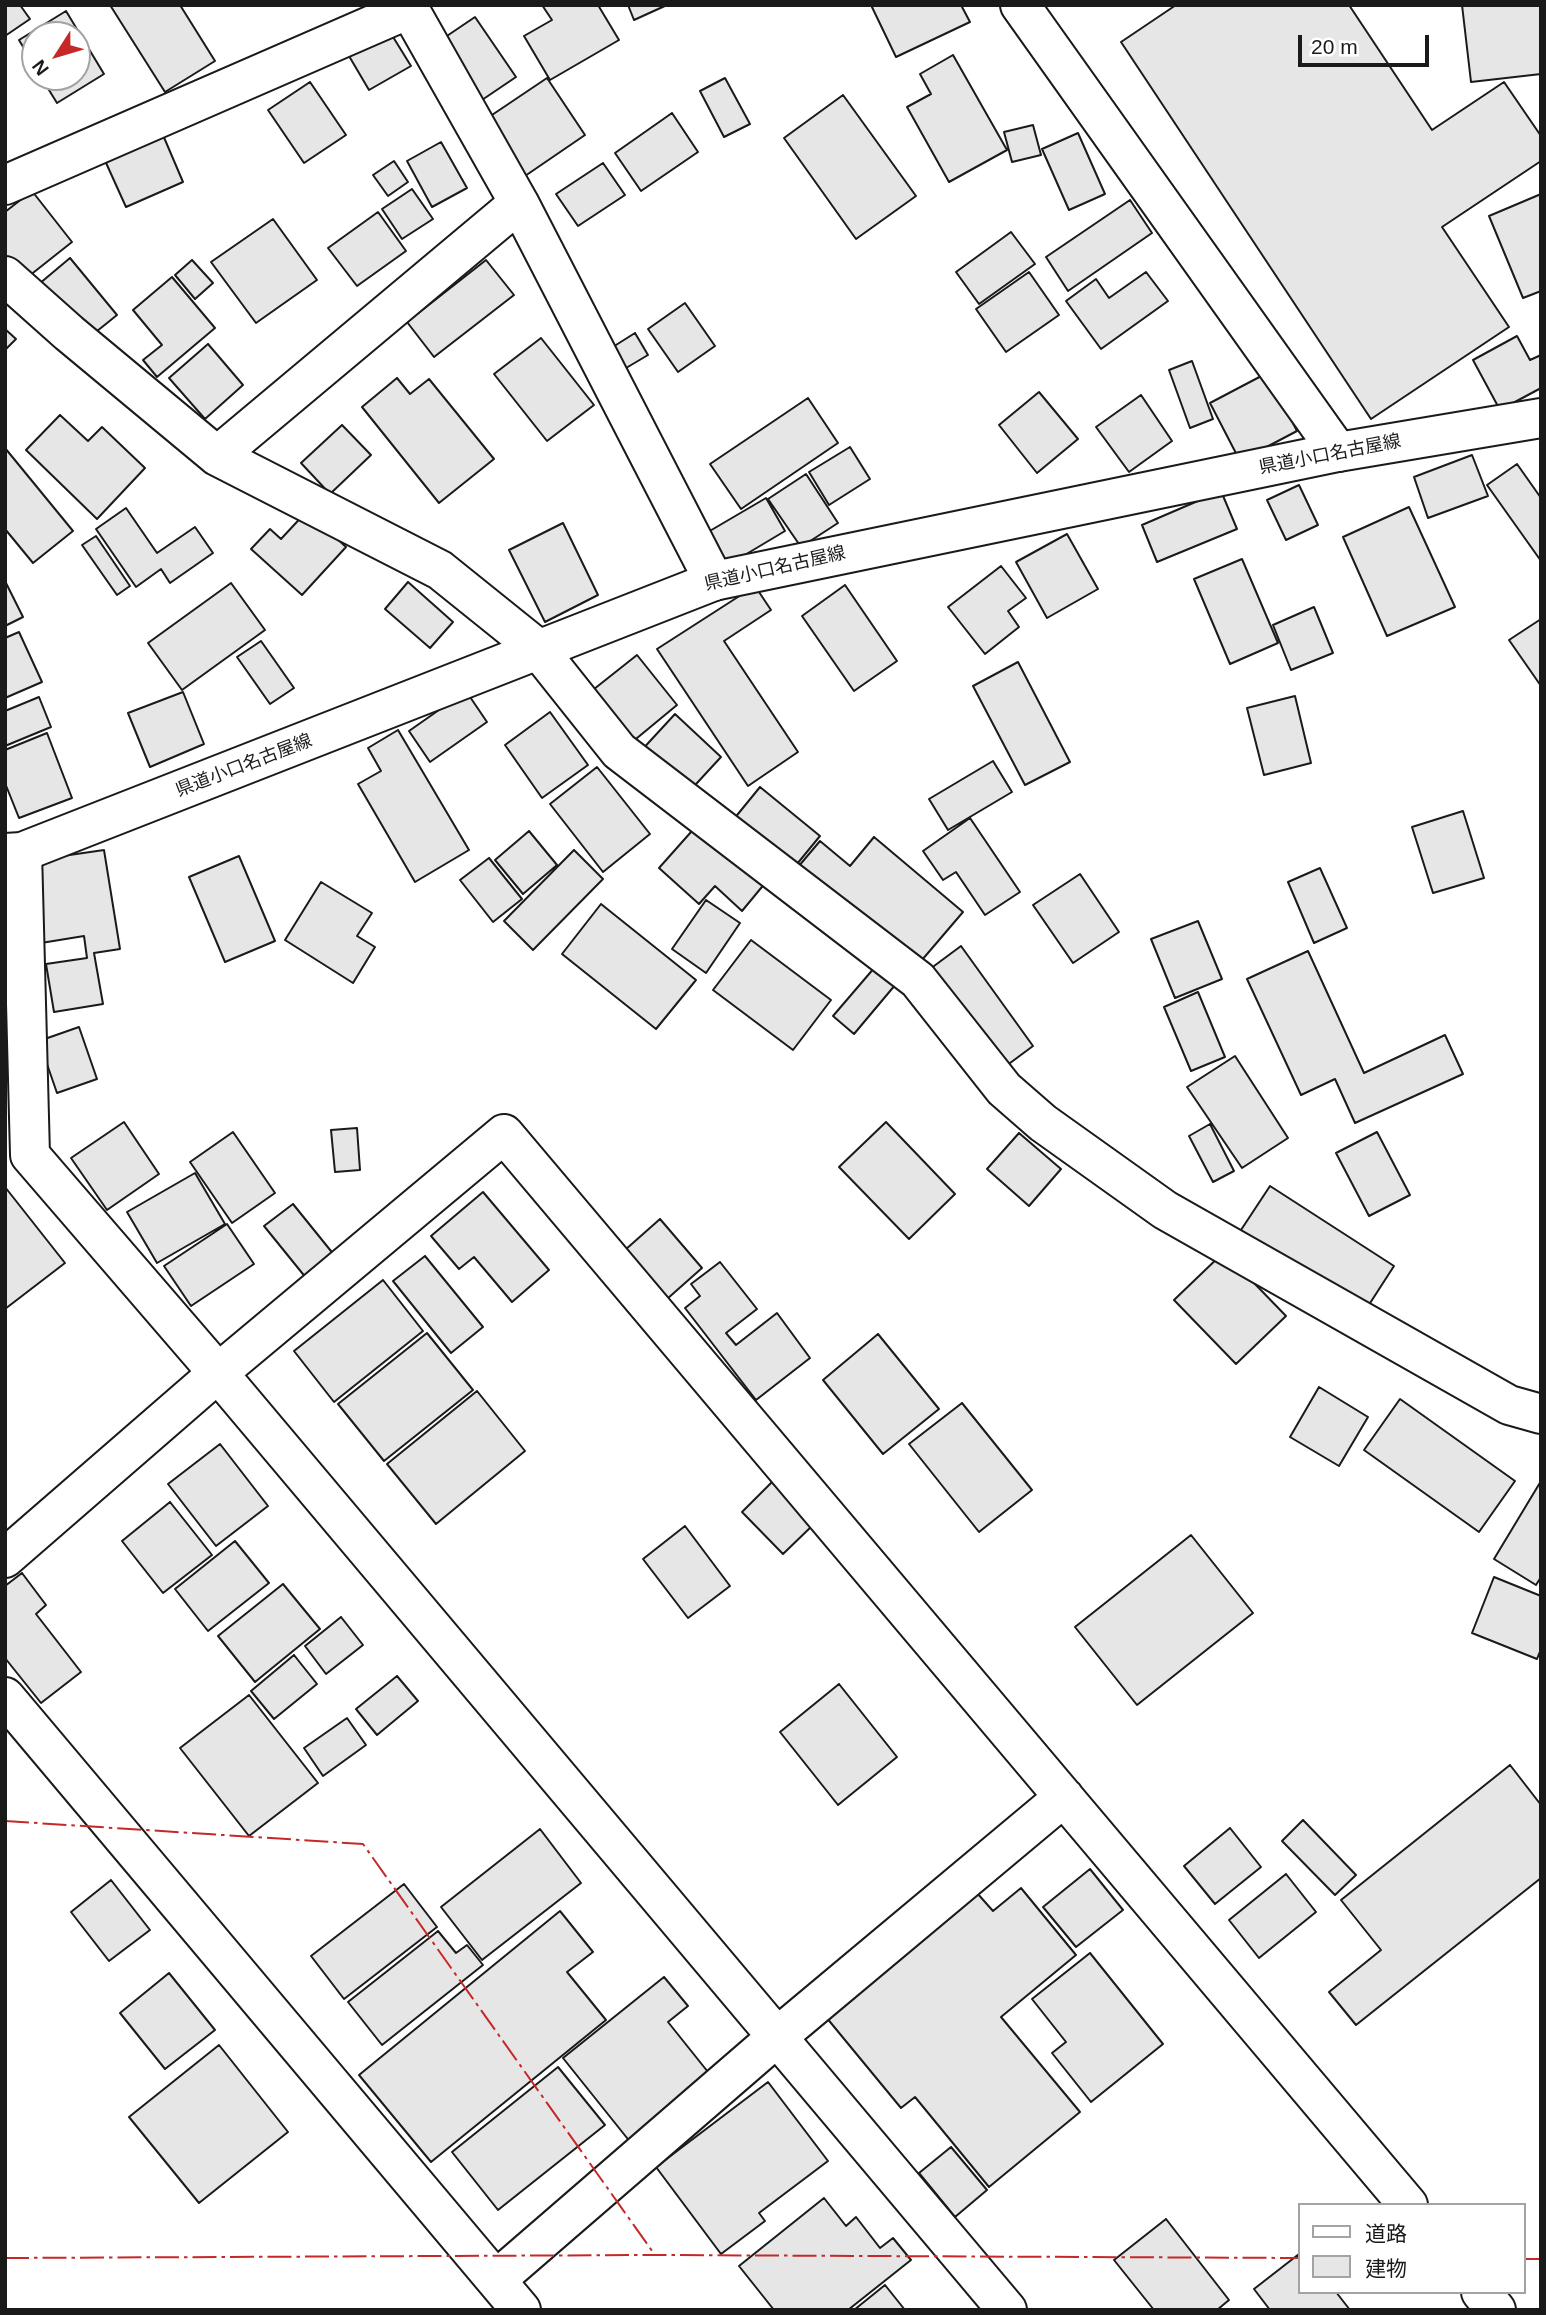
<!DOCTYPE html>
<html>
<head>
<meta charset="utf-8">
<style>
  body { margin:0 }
  #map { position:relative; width:1546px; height:2315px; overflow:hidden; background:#fff; font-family:Arial,"Noto Sans JP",sans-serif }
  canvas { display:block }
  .frame { position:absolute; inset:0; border:7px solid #1a1a1a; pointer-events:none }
  .legend { position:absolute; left:1298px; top:2203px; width:228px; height:91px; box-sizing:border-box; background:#fff; border:2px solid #a3a3a3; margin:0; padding:9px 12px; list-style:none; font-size:21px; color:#1a1a1a }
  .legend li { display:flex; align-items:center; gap:14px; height:35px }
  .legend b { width:35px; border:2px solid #a3a3a3 }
  .north { position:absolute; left:21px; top:21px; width:70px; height:70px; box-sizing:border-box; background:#fff; border:2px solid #a3a3a3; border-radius:50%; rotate:233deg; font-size:19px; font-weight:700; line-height:28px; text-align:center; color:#1a1a1a }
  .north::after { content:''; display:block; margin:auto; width:24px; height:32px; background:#c62828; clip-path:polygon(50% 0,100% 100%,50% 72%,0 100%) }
  .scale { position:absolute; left:1298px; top:35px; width:131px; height:32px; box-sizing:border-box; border:4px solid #1a1a1a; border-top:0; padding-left:9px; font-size:21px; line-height:24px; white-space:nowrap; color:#1a1a1a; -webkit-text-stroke:5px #fff; paint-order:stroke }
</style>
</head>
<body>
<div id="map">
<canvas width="1546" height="2315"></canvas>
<div class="frame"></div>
<ul class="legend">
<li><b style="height:9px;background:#fff"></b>道路</li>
<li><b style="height:19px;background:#e6e6e6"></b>建物</li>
</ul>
<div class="north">N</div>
<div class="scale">20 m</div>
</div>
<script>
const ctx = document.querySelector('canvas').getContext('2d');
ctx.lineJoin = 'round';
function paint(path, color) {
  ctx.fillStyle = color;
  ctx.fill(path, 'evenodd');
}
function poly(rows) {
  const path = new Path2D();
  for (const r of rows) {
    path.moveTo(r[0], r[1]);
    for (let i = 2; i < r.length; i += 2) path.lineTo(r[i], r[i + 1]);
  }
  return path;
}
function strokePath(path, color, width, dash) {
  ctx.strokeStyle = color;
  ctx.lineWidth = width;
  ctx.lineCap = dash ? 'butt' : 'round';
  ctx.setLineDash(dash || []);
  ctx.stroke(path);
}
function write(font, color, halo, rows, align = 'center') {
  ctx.font = font + ' Arial,"Noto Sans JP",sans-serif';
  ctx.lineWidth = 5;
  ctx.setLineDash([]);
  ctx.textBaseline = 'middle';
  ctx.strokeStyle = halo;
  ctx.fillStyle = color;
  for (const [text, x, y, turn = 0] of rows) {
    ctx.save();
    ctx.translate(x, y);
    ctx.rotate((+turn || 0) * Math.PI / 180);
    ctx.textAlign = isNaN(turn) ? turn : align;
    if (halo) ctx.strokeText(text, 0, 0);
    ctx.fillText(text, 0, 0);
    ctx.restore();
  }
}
const building = poly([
  [5,5,20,5,30,19,5,36,5,5],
  [110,5,180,5,215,61,165,92,110,5],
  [542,5,598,5,619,40,550,80,524,36,552,20,542,5],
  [628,5,667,5,634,20,628,5],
  [871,5,961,5,970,22,896,57,871,5],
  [1176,5,1349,5,1432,130,1504,82,1541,136,1541,161,1442,227,1509,327,1371,419,1121,42,1176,5],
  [1462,5,1541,5,1541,74,1471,82,1462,5],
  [66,11,104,74,57,103,41,77,77,77,77,35,35,35,35,67,19,40,66,11],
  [475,17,516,77,479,102,438,42,475,17],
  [390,32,411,66,369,90,349,56,390,32],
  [953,55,1007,150,949,182,907,107,931,94,920,74,953,55],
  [547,78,585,135,525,176,486,119,547,78],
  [725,78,750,124,724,137,700,91,725,78],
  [310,82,346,135,304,163,268,110,310,82],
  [843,95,916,196,856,239,784,138,843,95],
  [672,113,698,152,641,191,615,153,672,113],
  [1033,125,1041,155,1012,162,1004,132,1033,125],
  [160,128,183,182,126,207,102,154,160,128],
  [1078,133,1105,194,1069,210,1042,149,1078,133],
  [441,142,467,188,432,207,407,161,441,142],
  [394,161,408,182,388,196,373,175,394,161],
  [603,163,625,195,578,226,556,194,603,163],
  [412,189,433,219,402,239,382,209,412,189],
  [32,191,72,242,24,280,5,257,5,212,32,191],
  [1541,194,1541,291,1523,298,1489,216,1541,194],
  [1130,200,1152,233,1068,291,1046,257,1130,200],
  [378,212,406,251,357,286,328,248,378,212],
  [273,219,317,280,256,323,211,262,273,219],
  [1011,232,1035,264,979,304,956,272,1011,232],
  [70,258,117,315,86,340,39,284,70,258],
  [192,260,213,283,195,299,175,275,192,260],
  [486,260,514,295,434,357,407,322,486,260],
  [1029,272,1059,315,1006,352,976,309,1029,272],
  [1146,272,1168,301,1101,349,1066,301,1096,279,1109,298,1146,272],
  [172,277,215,328,157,377,143,360,162,345,133,310,172,277],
  [685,303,715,346,678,372,648,329,685,303],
  [5,329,16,339,5,350,5,329],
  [635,333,648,355,621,371,608,350,635,333],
  [1517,336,1530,360,1541,355,1541,388,1500,410,1473,360,1517,336],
  [541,338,594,405,547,441,494,374,541,338],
  [208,344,243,385,205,419,169,378,208,344],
  [1192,361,1213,419,1190,428,1169,370,1192,361],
  [1267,373,1297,431,1240,461,1210,403,1267,373],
  [397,378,410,394,429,379,494,459,439,503,362,407,397,378],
  [1039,392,1078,439,1037,473,999,425,1039,392],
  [1141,395,1172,441,1129,472,1096,427,1141,395],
  [808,398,838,443,741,509,710,464,808,398],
  [60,415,88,441,102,427,145,468,97,519,26,450,60,415],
  [342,425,371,455,330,494,301,463,342,425],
  [850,447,870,479,829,505,809,472,850,447],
  [5,448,73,531,33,563,5,529,5,448],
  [1472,455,1488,496,1428,518,1414,477,1472,455],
  [1517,464,1541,498,1541,561,1487,485,1517,464],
  [806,474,838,523,801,547,768,499,806,474],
  [1299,485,1318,525,1286,540,1267,500,1299,485],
  [1221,491,1237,529,1157,562,1142,525,1221,491],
  [766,498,785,531,728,565,708,532,766,498],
  [1409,507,1455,607,1387,636,1343,537,1409,507],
  [126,508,157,553,195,527,213,553,170,583,161,569,136,587,96,529,126,508],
  [307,511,346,547,302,595,251,549,270,529,281,539,307,511],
  [563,523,598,595,545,622,509,550,563,523],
  [1067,534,1098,589,1047,618,1016,562,1067,534],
  [96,536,130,586,117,595,82,545,96,536],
  [1242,559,1278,643,1230,664,1194,579,1242,559],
  [1001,566,1026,598,1008,611,1019,627,985,654,948,607,1001,566],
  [5,581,23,617,5,626,5,581],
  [408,582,453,622,430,648,385,609,408,582],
  [231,583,265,630,182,690,148,643,231,583],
  [845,585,897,661,854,691,802,616,845,585],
  [755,586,771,610,724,641,798,752,748,786,657,649,755,586],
  [1314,607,1333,653,1291,670,1273,625,1314,607],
  [1541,619,1541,686,1509,640,1541,619],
  [19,632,42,682,5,698,5,638,19,632],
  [261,641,294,688,270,704,237,657,261,641],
  [637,655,677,705,625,748,584,697,637,655],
  [1018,662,1070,762,1025,785,973,686,1018,662],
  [466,691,487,722,430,762,409,731,466,691],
  [183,692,204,744,150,767,128,713,183,692],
  [1295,696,1311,763,1264,775,1247,708,1295,696],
  [39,697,51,727,5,746,5,711,39,697],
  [550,712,588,765,542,798,505,745,550,712],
  [675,714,721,757,685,796,639,753,675,714],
  [398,730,469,850,415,882,358,784,381,771,368,748,398,730],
  [47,733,72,798,19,818,5,783,5,750,47,733],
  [993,761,1012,792,948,830,929,799,993,761],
  [597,767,650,834,603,872,550,804,597,767],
  [760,787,820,836,788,875,729,825,760,787],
  [1463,811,1484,878,1433,893,1412,827,1463,811],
  [970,818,1020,892,985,915,956,872,943,880,923,851,970,818],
  [699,823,766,882,742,911,715,886,699,904,659,868,699,823],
  [529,831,557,865,523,894,495,860,529,831],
  [874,837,963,912,916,967,798,867,820,841,850,866,874,837],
  [104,850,120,949,94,953,103,1004,54,1012,46,964,87,958,84,936,41,943,28,861,104,850],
  [574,850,603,879,533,950,504,921,574,850],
  [239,856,275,941,225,962,189,877,239,856],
  [489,858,522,899,493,922,460,880,489,858],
  [1320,868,1347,928,1314,943,1288,882,1320,868],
  [1080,874,1119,932,1073,963,1033,905,1080,874],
  [321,882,372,913,357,936,375,947,353,983,285,940,321,882],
  [706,900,740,923,706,973,672,949,706,900],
  [601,904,696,980,656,1029,562,954,601,904],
  [1198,921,1222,979,1175,998,1151,939,1198,921],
  [751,940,831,1000,793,1050,713,990,751,940],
  [961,946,1033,1046,1002,1069,930,969,961,946],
  [1308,951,1364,1073,1445,1035,1463,1074,1355,1123,1335,1079,1301,1095,1247,979,1308,951],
  [881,960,901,978,854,1034,833,1016,881,960],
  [1198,992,1225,1057,1191,1071,1164,1007,1198,992],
  [79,1027,97,1079,57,1093,39,1041,79,1027],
  [1235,1056,1288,1138,1242,1168,1187,1087,1235,1056],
  [124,1122,159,1174,107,1210,71,1158,124,1122],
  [886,1122,955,1194,909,1239,839,1167,886,1122],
  [1210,1124,1234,1171,1213,1182,1189,1136,1210,1124],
  [357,1128,360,1170,335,1172,331,1130,357,1128],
  [233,1132,275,1193,232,1223,190,1162,233,1132],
  [1377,1132,1410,1195,1369,1216,1336,1153,1377,1132],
  [1019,1133,1061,1169,1029,1206,987,1169,1019,1133],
  [195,1173,225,1224,157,1263,127,1212,195,1173],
  [1270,1186,1394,1266,1363,1314,1239,1233,1270,1186],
  [5,1187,65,1263,5,1309,5,1187],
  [483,1192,549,1270,512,1302,474,1257,459,1269,431,1236,483,1192],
  [293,1204,339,1261,311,1284,264,1226,293,1204],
  [660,1219,702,1268,667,1299,625,1250,660,1219],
  [227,1224,254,1264,191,1306,164,1266,227,1224],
  [1224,1252,1286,1316,1236,1364,1174,1300,1224,1252],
  [425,1256,483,1327,451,1353,393,1281,425,1256],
  [720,1262,757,1309,726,1333,736,1345,777,1313,810,1358,756,1400,685,1308,700,1296,691,1284,720,1262],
  [383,1280,423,1331,334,1402,294,1351,383,1280],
  [427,1333,473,1390,384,1461,338,1404,427,1333],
  [878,1334,939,1409,883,1454,823,1380,878,1334],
  [1319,1387,1368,1417,1339,1466,1290,1437,1319,1387],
  [477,1391,525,1451,436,1524,387,1464,477,1391],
  [1400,1399,1515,1481,1479,1532,1364,1450,1400,1399],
  [962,1403,1032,1490,979,1532,909,1444,962,1403],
  [220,1444,268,1506,216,1546,168,1484,220,1444],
  [1541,1481,1541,1577,1536,1585,1494,1559,1541,1481],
  [772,1482,813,1525,783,1554,742,1512,772,1482],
  [170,1502,212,1555,163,1593,122,1541,170,1502],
  [685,1526,730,1586,688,1618,643,1559,685,1526],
  [1191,1535,1253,1613,1137,1705,1075,1627,1191,1535],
  [235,1541,269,1583,208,1631,175,1589,235,1541],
  [22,1573,46,1605,36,1614,81,1672,41,1703,5,1658,5,1586,22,1573],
  [1494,1577,1541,1596,1541,1649,1537,1659,1472,1633,1494,1577],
  [283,1584,320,1629,255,1682,218,1636,283,1584],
  [341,1617,363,1645,326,1674,305,1646,341,1617],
  [294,1655,317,1684,274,1719,251,1691,294,1655],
  [397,1676,418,1701,377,1735,356,1709,397,1676],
  [839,1684,897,1757,838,1805,780,1732,839,1684],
  [249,1695,318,1783,249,1836,180,1748,249,1695],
  [347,1718,366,1745,323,1776,304,1748,347,1718],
  [1510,1765,1541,1805,1541,1878,1356,2025,1329,1992,1381,1950,1341,1900,1510,1765],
  [1303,1820,1356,1875,1335,1895,1282,1841,1303,1820],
  [1230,1828,1261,1867,1215,1904,1184,1866,1230,1828],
  [540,1829,581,1883,482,1960,441,1907,540,1829],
  [1090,1869,1123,1910,1076,1947,1043,1907,1090,1869],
  [1286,1874,1316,1912,1259,1958,1229,1920,1286,1874],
  [111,1880,150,1930,109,1961,71,1912,111,1880],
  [404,1884,437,1927,344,1999,311,1956,404,1884],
  [1021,1888,1076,1955,1001,2017,1080,2112,989,2187,915,2097,901,2108,826,2017,977,1893,993,1911,1021,1888],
  [560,1911,593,1952,567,1972,606,2020,431,2162,359,2075,560,1911],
  [438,1931,456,1953,467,1945,483,1965,382,2045,348,2002,438,1931],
  [1090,1953,1163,2044,1091,2102,1052,2053,1066,2042,1032,1999,1090,1953],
  [169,1973,215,2030,165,2069,120,2013,169,1973],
  [664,1977,688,2006,668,2022,712,2077,631,2143,563,2058,664,1977],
  [219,2045,288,2132,199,2203,129,2117,219,2045],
  [558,2067,605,2125,498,2210,452,2152,558,2067],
  [768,2082,828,2161,759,2213,765,2221,721,2254,656,2167,768,2082],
  [951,2147,987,2190,955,2217,919,2173,951,2147],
  [824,2198,846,2226,856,2217,880,2248,893,2238,911,2260,848,2310,774,2310,739,2266,824,2198],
  [1166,2219,1229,2300,1217,2310,1154,2310,1114,2260,1166,2219],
  [1299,2254,1299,2292,1336,2292,1350,2310,1270,2310,1254,2289,1299,2254],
  [885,2285,905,2310,854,2310,885,2285]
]);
const minor = poly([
  [407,5,519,203,714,581],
  [1020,5,1338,452],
  [5,185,409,9],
  [5,276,69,333,217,456,440,570,537,648,619,751,918,980,1004,1089,1043,1123,1165,1210,1509,1405,1541,1414],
  [217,456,519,203],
  [22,852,30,1155,218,1373,1007,2310],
  [5,1558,218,1373,504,1134,1408,2205],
  [5,1697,521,2310],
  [496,2280,777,2037,1064,1797],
  [1481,2292,1496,2310]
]);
const secondary = poly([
  [5,853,22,852,714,581,1338,452,1541,418]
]);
const power = poly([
  [5,1821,363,1844,655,2255],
  [5,2258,655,2255,1299,2258],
  [1523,2259,1541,2259]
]);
const streetNames = [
  ["県道小口名古屋線",1330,455,-11],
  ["県道小口名古屋線",775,569,-13],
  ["県道小口名古屋線",244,766,-21]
];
paint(building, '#e6e6e6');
strokePath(building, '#1a1a1a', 2);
strokePath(minor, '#1a1a1a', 42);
strokePath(secondary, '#1a1a1a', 42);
strokePath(minor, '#fff', 38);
strokePath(secondary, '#fff', 38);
strokePath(power, '#c62828', 2, [24, 5, 3.5, 5]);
write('18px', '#1a1a1a', '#fff', streetNames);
</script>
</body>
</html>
